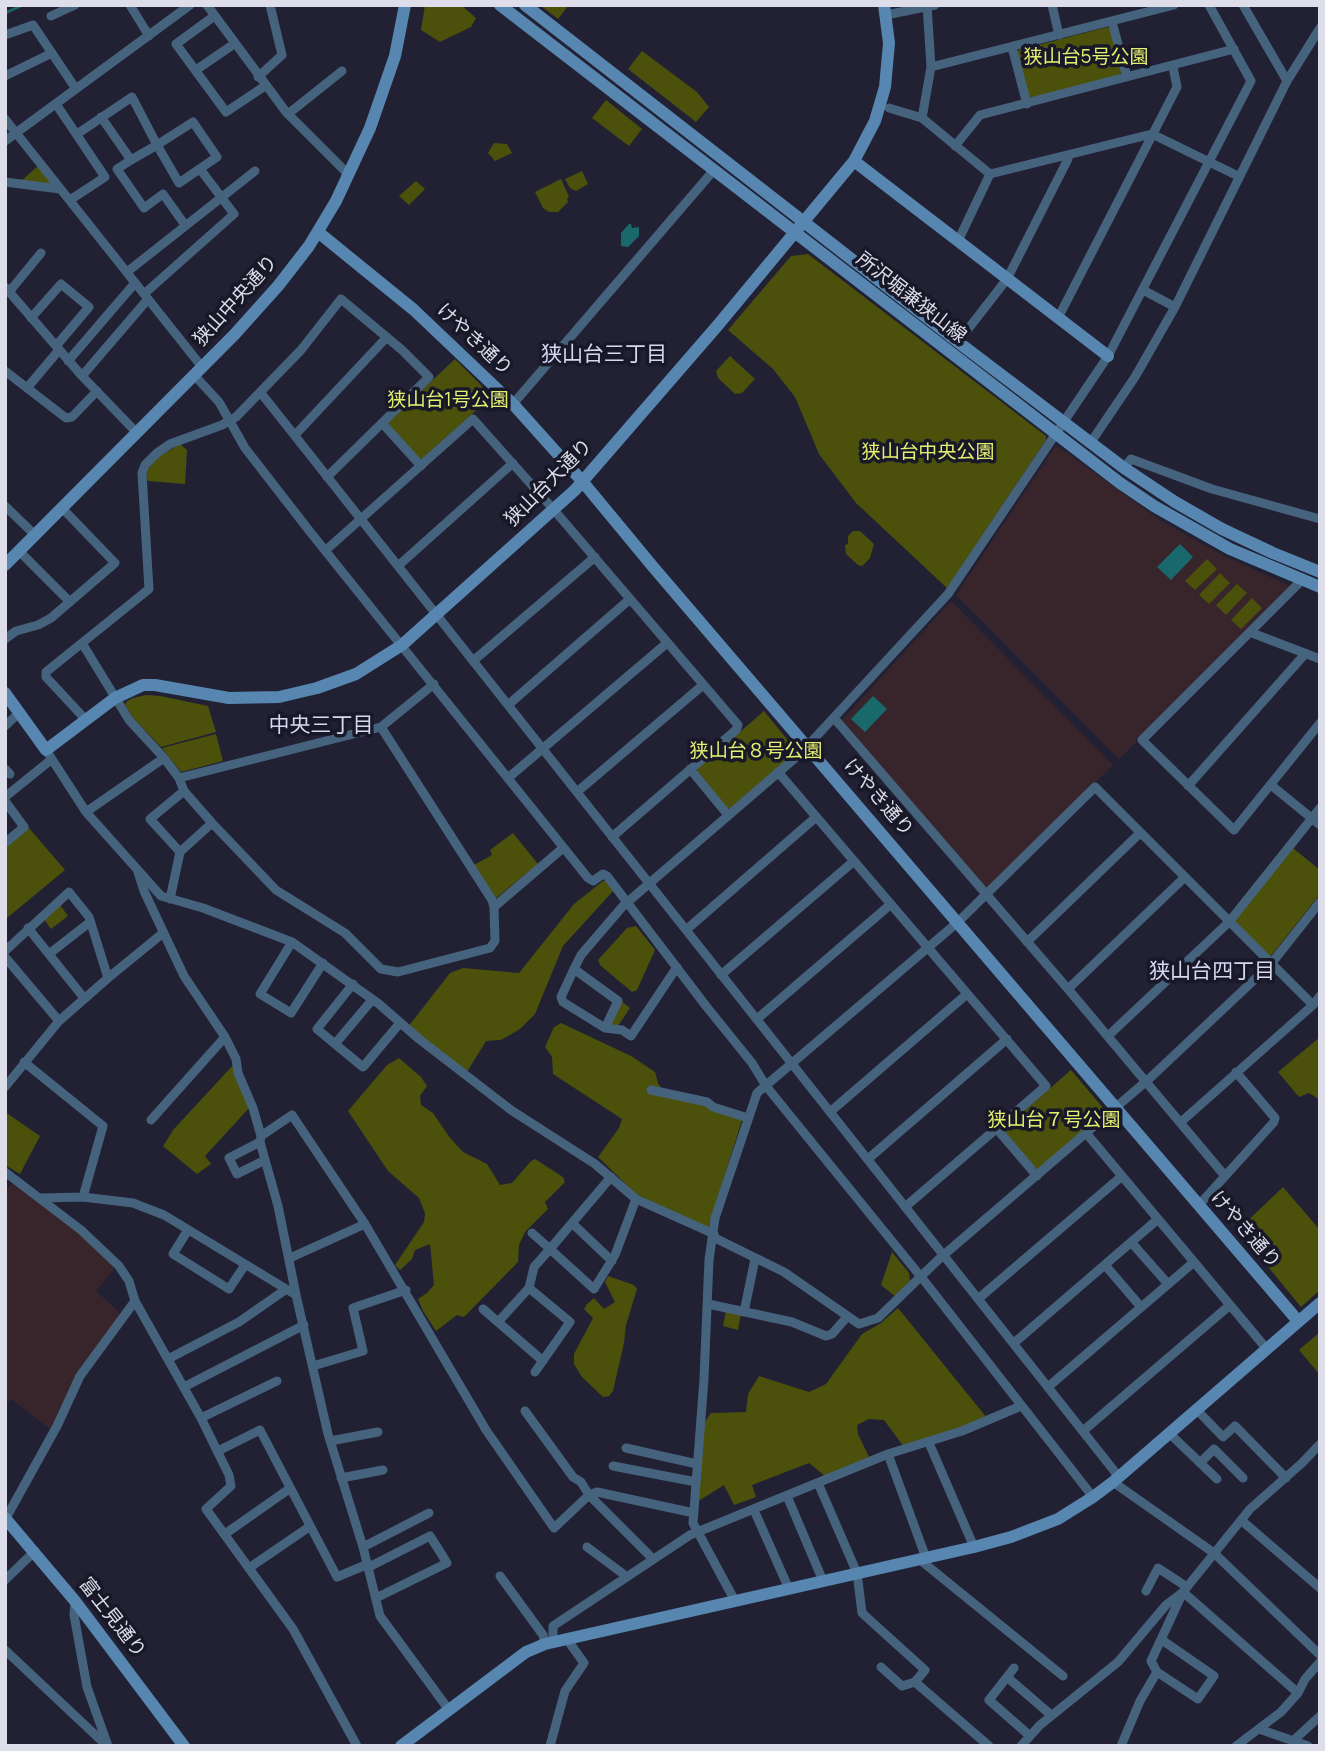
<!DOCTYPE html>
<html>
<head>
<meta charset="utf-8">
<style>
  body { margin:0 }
  #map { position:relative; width:1325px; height:1751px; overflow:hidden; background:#222134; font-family:Manrope,sans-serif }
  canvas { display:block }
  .frame { position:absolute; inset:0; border:7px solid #dedeea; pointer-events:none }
</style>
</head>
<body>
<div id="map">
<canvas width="1325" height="1751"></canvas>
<div class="frame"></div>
</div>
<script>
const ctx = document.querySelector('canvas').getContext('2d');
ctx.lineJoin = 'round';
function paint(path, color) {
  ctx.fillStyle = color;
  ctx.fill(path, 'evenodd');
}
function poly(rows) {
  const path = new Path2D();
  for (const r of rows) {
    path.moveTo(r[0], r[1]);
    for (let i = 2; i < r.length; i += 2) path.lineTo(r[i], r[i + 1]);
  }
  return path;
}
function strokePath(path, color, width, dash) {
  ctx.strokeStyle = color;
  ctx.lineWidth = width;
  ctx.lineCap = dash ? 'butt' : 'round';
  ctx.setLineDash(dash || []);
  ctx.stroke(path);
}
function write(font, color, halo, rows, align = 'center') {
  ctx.font = font + ' Manrope,"Noto Sans JP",sans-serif';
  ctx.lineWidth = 7;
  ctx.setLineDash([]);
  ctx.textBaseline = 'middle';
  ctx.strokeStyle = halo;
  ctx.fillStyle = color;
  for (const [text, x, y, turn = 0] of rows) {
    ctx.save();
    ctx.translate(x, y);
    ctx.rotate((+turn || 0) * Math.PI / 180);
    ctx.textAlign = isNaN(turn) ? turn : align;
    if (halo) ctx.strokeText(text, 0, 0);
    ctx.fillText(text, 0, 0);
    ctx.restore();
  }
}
const education = poly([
  [1055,447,1059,447,1160,520,1220,554,1290,586,1291,589,1119,759,956,595],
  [951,601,1113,765,988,887,984,887,843,722,843,719],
  [14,1182,83,1236,113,1264,113,1270,96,1291,121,1314,51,1430,11,1399,5,1405,5,1190]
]);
const green = poly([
  [425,5,461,5,476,18,471,27,440,42,421,30],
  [540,5,569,5,558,19],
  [1107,27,1110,29,1122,72,1116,77,1034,98,1028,96,1017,53,1019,50],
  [642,51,697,92,709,107,696,122,628,69],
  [606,100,642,129,629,146,592,118],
  [494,143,507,144,512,153,495,161,488,153],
  [38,166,51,182,49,184,21,181],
  [582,171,588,184,576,191,570,188,565,179],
  [561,179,569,197,567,199,568,202,558,212,549,212,543,208,535,192],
  [416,181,425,189,409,205,399,196],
  [808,254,1046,436,1046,440,947,588,856,503,819,454,795,397,773,369,728,330,791,256],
  [730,356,755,379,742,393,735,394,718,378,716,371],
  [455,359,492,396,422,459,418,458,388,425,389,421],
  [180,444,187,450,185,484,148,481,146,476,148,469,158,457],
  [853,531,860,531,874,544,870,558,862,566,858,565,846,554,845,545,848,544,848,536],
  [1207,559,1217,569,1195,590,1185,581],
  [1220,573,1230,583,1209,604,1199,595],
  [1237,584,1247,593,1226,615,1216,605],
  [1252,598,1262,608,1241,629,1231,620],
  [146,695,160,696,208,706,216,732,161,747,133,718,125,705,127,701,133,698],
  [764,711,794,748,794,754,730,808,727,808,697,772,698,768],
  [216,734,223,761,181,772,162,748],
  [29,828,65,870,7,918,5,847],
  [513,833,538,864,495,899,474,865,492,855,490,850],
  [1293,848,1320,870,1320,894,1271,956,1268,956,1235,923,1235,920],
  [603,881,607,881,613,891,563,946,535,1014,520,1029,501,1040,486,1041,467,1072,408,1027,450,973,463,968,519,973,574,904],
  [60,905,68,916,51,929,43,918],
  [636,926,655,950,637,990,632,992,600,965,598,960,627,928],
  [621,1001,630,1008,620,1023,617,1026,610,1024],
  [561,1023,631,1056,655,1072,658,1083,667,1097,706,1106,742,1120,708,1228,636,1194,598,1157,619,1128,622,1119,553,1074,552,1057,545,1047,554,1027],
  [1320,1037,1320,1104,1317,1098,1309,1093,1299,1097,1278,1072],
  [399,1058,421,1077,427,1086,420,1096,421,1105,433,1113,450,1138,463,1152,487,1164,500,1185,512,1183,531,1161,535,1159,563,1177,565,1182,545,1202,548,1209,525,1232,519,1245,518,1262,464,1317,457,1315,436,1331,423,1311,418,1299,427,1293,434,1285,430,1244,415,1250,412,1259,400,1270,395,1265,424,1222,425,1213,419,1198,388,1171,348,1111,387,1065],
  [234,1064,250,1107,205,1156,211,1164,197,1174,163,1146,174,1129],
  [1071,1070,1104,1109,1103,1114,1039,1169,1035,1168,1004,1132,1004,1128],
  [5,1112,40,1136,20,1174,5,1165],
  [1283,1187,1320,1230,1320,1290,1301,1307,1238,1230],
  [892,1252,909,1273,910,1281,896,1297,881,1285],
  [608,1276,634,1285,637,1289,626,1325,624,1343,613,1391,609,1396,603,1397,582,1377,574,1364,574,1354,593,1318,584,1309,587,1304,594,1298,604,1309,615,1302,605,1282],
  [898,1308,987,1418,904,1447,884,1420,869,1419,857,1425,858,1434,869,1457,825,1476,809,1463,752,1485,756,1497,734,1505,724,1485,697,1502,702,1426,711,1413,746,1412,748,1394,759,1376,809,1392,826,1384,862,1334,881,1323],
  [726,1311,741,1314,738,1330,723,1326],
  [1320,1332,1320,1375,1299,1350]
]);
const water = poly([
  [629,224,631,224,632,228,639,227,639,236,628,247,621,246,621,233],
  [1180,544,1193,557,1171,580,1157,567],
  [873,696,887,709,865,732,851,719]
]);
const stream = poly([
  [5,13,23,5]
]);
const street = poly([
  [130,5,149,36],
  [207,5,286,112,348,174],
  [927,5,931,67,922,118,990,174,1152,134,1238,176],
  [1052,5,1059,35],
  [1243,5,1287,81],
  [886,15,935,5],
  [51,16,75,5],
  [213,17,176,44,226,112,265,86],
  [1112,22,1127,77],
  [5,35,33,25,76,89],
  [1012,47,1027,104],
  [931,67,1174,5],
  [196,70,234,44],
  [5,76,52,53],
  [258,77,282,55,270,5],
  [56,104,105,177,70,200],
  [889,108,922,118],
  [288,114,342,71],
  [101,117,131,160],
  [5,119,202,367],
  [77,134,132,97,157,145,179,183,217,157,193,122,157,145,131,160,117,169,144,208,163,194,185,225],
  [5,141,190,5],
  [955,146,980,115,1234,49],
  [5,182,60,189],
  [958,241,990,174],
  [127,272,255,171],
  [5,287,82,376,137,433],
  [1143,290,1175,307],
  [9,292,41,253],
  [144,294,234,214,200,169],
  [31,318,61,284,89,307,56,346],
  [1058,318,1177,87,1173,67],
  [958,342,1007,279,1068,159,1068,155],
  [68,361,135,283],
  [5,371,66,418,72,417,97,391],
  [194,375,219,402,245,448,311,533,588,878,593,881,603,874,607,876,706,1006,752,1063,766,1086,926,1283,1093,1497],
  [82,376,148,299],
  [27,388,59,350],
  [261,393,1119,1477],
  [513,404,714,170],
  [382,423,421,466],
  [295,435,387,337],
  [1091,442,1135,377,1175,307,1287,81,1320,28],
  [1124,468,1131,459,1212,489,1320,519],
  [5,506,35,535],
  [326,550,473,419,554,510,738,725,736,730,612,837],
  [19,551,70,602],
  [398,566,513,463],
  [1302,580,1142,740,1234,830,1320,723],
  [1252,633,1320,659],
  [5,639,16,631,38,625,51,618,115,563,62,508],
  [82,643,129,720,164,758,179,778,184,791,212,823,276,890,345,933,381,969,398,972,490,948,495,941,494,907,492,900,381,727],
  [473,661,595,557],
  [508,705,630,599],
  [834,718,1068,989,1225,1176],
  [86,720,46,677,46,672,149,589,142,473,145,465,157,453,170,444,222,425,236,417,301,350,341,299,402,350,429,377,327,477],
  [5,726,19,713],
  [46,750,86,812,161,896,203,908,292,942,379,1004,419,1039,511,1110,595,1164,636,1199,714,1234],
  [5,769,10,774],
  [690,769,728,815],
  [778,772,1046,1086,905,1207],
  [179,778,381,727,434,684],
  [508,778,667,643],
  [1271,785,1320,825],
  [1188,786,1305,654],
  [577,792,703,685],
  [5,797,52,759],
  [5,801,24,827,5,843],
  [86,812,164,758],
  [180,852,150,819,184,791],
  [138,872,144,891,184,976,225,1037,236,1059,238,1073,253,1108,261,1136,260,1142,278,1206,296,1295,328,1434,363,1547,380,1616,449,1710],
  [170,899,180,852,212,823],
  [494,907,563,848],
  [28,928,84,998],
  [686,930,815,818],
  [292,942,260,994,291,1013,323,963],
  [1027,942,1140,833],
  [5,951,69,892,89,917,108,978],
  [49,954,90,922],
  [5,957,59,1021],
  [574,969,581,955,623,906,801,753,948,594,1108,356,1251,81,1209,5],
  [574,969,618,1001,605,1028,563,1002,561,997,574,969],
  [721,975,854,861],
  [353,984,317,1029,335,1044,363,1067,400,1023],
  [1068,989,1185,877],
  [757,1019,891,904],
  [605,1028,622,1030,631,1036,677,967],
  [1108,1036,1229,922,1320,808],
  [335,1044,372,1000],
  [24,1062,103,1126,83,1197],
  [5,1087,59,1021,108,978,163,933],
  [651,1090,707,1102,713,1107,748,1118],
  [830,1112,967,994],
  [151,1120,225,1037],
  [1181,1122,1313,1005,1320,996],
  [997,1129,1037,1176],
  [1086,1133,1266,1348],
  [261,1136,292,1115,365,1224,486,1430,554,1528,589,1495,597,1492,694,1513],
  [260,1142,229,1158,237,1174,265,1160],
  [868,1159,1007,1039],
  [5,1172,81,1230,119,1266,129,1281,135,1301,201,1418,229,1475,231,1486,206,1509,293,1629,357,1746],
  [40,1198,83,1197,133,1203,164,1215,296,1295],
  [1198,1206,1274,1122,1275,1118,1236,1072],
  [573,1224,612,1261],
  [188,1230,173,1254,229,1289,245,1265],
  [532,1233,550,1249,611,1177],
  [713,1237,784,1272,859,1324,878,1318,939,1259,1150,1078,1271,964,1320,902],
  [1131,1242,1168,1284],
  [290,1258,365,1224],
  [1105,1265,1141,1307],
  [978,1299,1122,1176],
  [708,1304,792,1322,826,1336,832,1334,847,1317],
  [483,1309,543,1361],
  [744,1312,755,1259],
  [498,1322,529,1288],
  [1014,1343,1158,1219],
  [168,1359,239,1322,285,1290],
  [313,1366,363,1351,353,1308,406,1290],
  [535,1372,570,1322,529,1288,534,1267,550,1249,594,1289,615,1255,636,1199],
  [184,1387,304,1325],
  [1048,1387,1194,1262],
  [1196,1409,1223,1437,1235,1426,1286,1478],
  [525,1411,573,1477,581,1482,589,1495,652,1558],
  [201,1418,277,1381],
  [1083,1431,1230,1305],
  [1169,1433,1217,1479],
  [330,1441,378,1432],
  [929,1443,974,1547],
  [626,1448,697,1464],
  [218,1451,260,1430,337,1577,368,1564],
  [888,1454,926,1558],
  [1200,1463,1214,1449,1243,1478],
  [613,1466,696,1482],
  [341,1478,383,1470],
  [1113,1482,1214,1553,1320,1655],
  [818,1483,857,1573,862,1613,925,1670,915,1682,902,1686,881,1667],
  [787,1496,823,1581],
  [754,1510,789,1589],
  [6,1518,57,1426,80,1376,135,1301],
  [1241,1520,1320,1588],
  [225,1534,289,1489],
  [363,1547,429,1513],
  [587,1547,626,1576],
  [919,1559,1063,1676],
  [369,1567,430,1536,447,1563,376,1598],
  [249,1568,309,1527],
  [500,1576,543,1635,545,1644],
  [5,1580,35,1551],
  [1146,1591,1158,1568,1187,1587],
  [1183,1592,1298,1693],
  [75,1601,74,1615,87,1687,108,1746],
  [735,1601,693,1523,704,1379,709,1260,715,1218,757,1093,958,922,1095,787,1313,1005],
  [553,1642,553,1626,690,1535,888,1454,962,1431,1021,1406],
  [5,1650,106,1745],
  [1014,1668,989,1700,1030,1736],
  [1157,1672,1198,1699,1214,1676,1162,1640],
  [1007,1677,1051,1715],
  [915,1682,989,1746],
  [1259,1729,1308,1746],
  [1293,1741,1320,1716],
  [550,1746,565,1691,584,1663,566,1638],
  [1021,1746,1040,1725,1118,1662,1166,1605,1183,1592],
  [1121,1746,1140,1701,1157,1672,1151,1661,1183,1592,1250,1509,1302,1463,1320,1444],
  [1236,1746,1281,1712,1298,1693,1305,1679,1320,1662]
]);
const secondary = poly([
  [500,5,1120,483,1154,506,1230,549,1320,587],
  [525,5,958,342,1124,468,1175,502,1222,529,1273,553,1320,572],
  [854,161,1108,356],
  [318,232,414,310,513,404,582,481,654,568,1298,1321],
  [5,565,234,335,278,286,309,246,336,201,370,128,395,56,405,5],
  [5,693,46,750,115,698,143,685,155,685,229,698,279,697,317,688,356,674,402,645,575,490,718,325,854,161,875,121,885,87,889,43,884,5],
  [5,1518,75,1601,184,1746],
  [401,1746,526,1652,545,1644,974,1547,1011,1537,1058,1519,1093,1497,1113,1482,1320,1303]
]);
const parkNames = [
  ["狭山台5号公園",1086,58],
  ["狭山台1号公園",448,401],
  ["狭山台中央公園",928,453],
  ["狭山台８号公園",756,752],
  ["狭山台７号公園",1054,1121]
];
const streetNames = [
  ["所沢堀兼狭山線",911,298,38],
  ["狭山中央通り",236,301,-48],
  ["けやき通り",474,340,43],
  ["狭山台大通り",549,483,-45],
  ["けやき通り",878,798,49],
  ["けやき通り",1245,1230,49],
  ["富士見通り",112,1618,52]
];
const neighbourhoodNames = [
  ["狭山台三丁目",604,355],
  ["中央三丁目",321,726],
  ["狭山台四丁目",1212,972]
];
paint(education, '#38252b');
paint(green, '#4b500b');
paint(water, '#18686c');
strokePath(stream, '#18686c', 2.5);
strokePath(street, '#46637e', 9);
strokePath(secondary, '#5787b1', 12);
write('19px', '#e2ef6f', '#191829', parkNames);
write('19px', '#dedeea', '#191829', streetNames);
write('21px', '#d7d7f0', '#191829', neighbourhoodNames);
</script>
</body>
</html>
